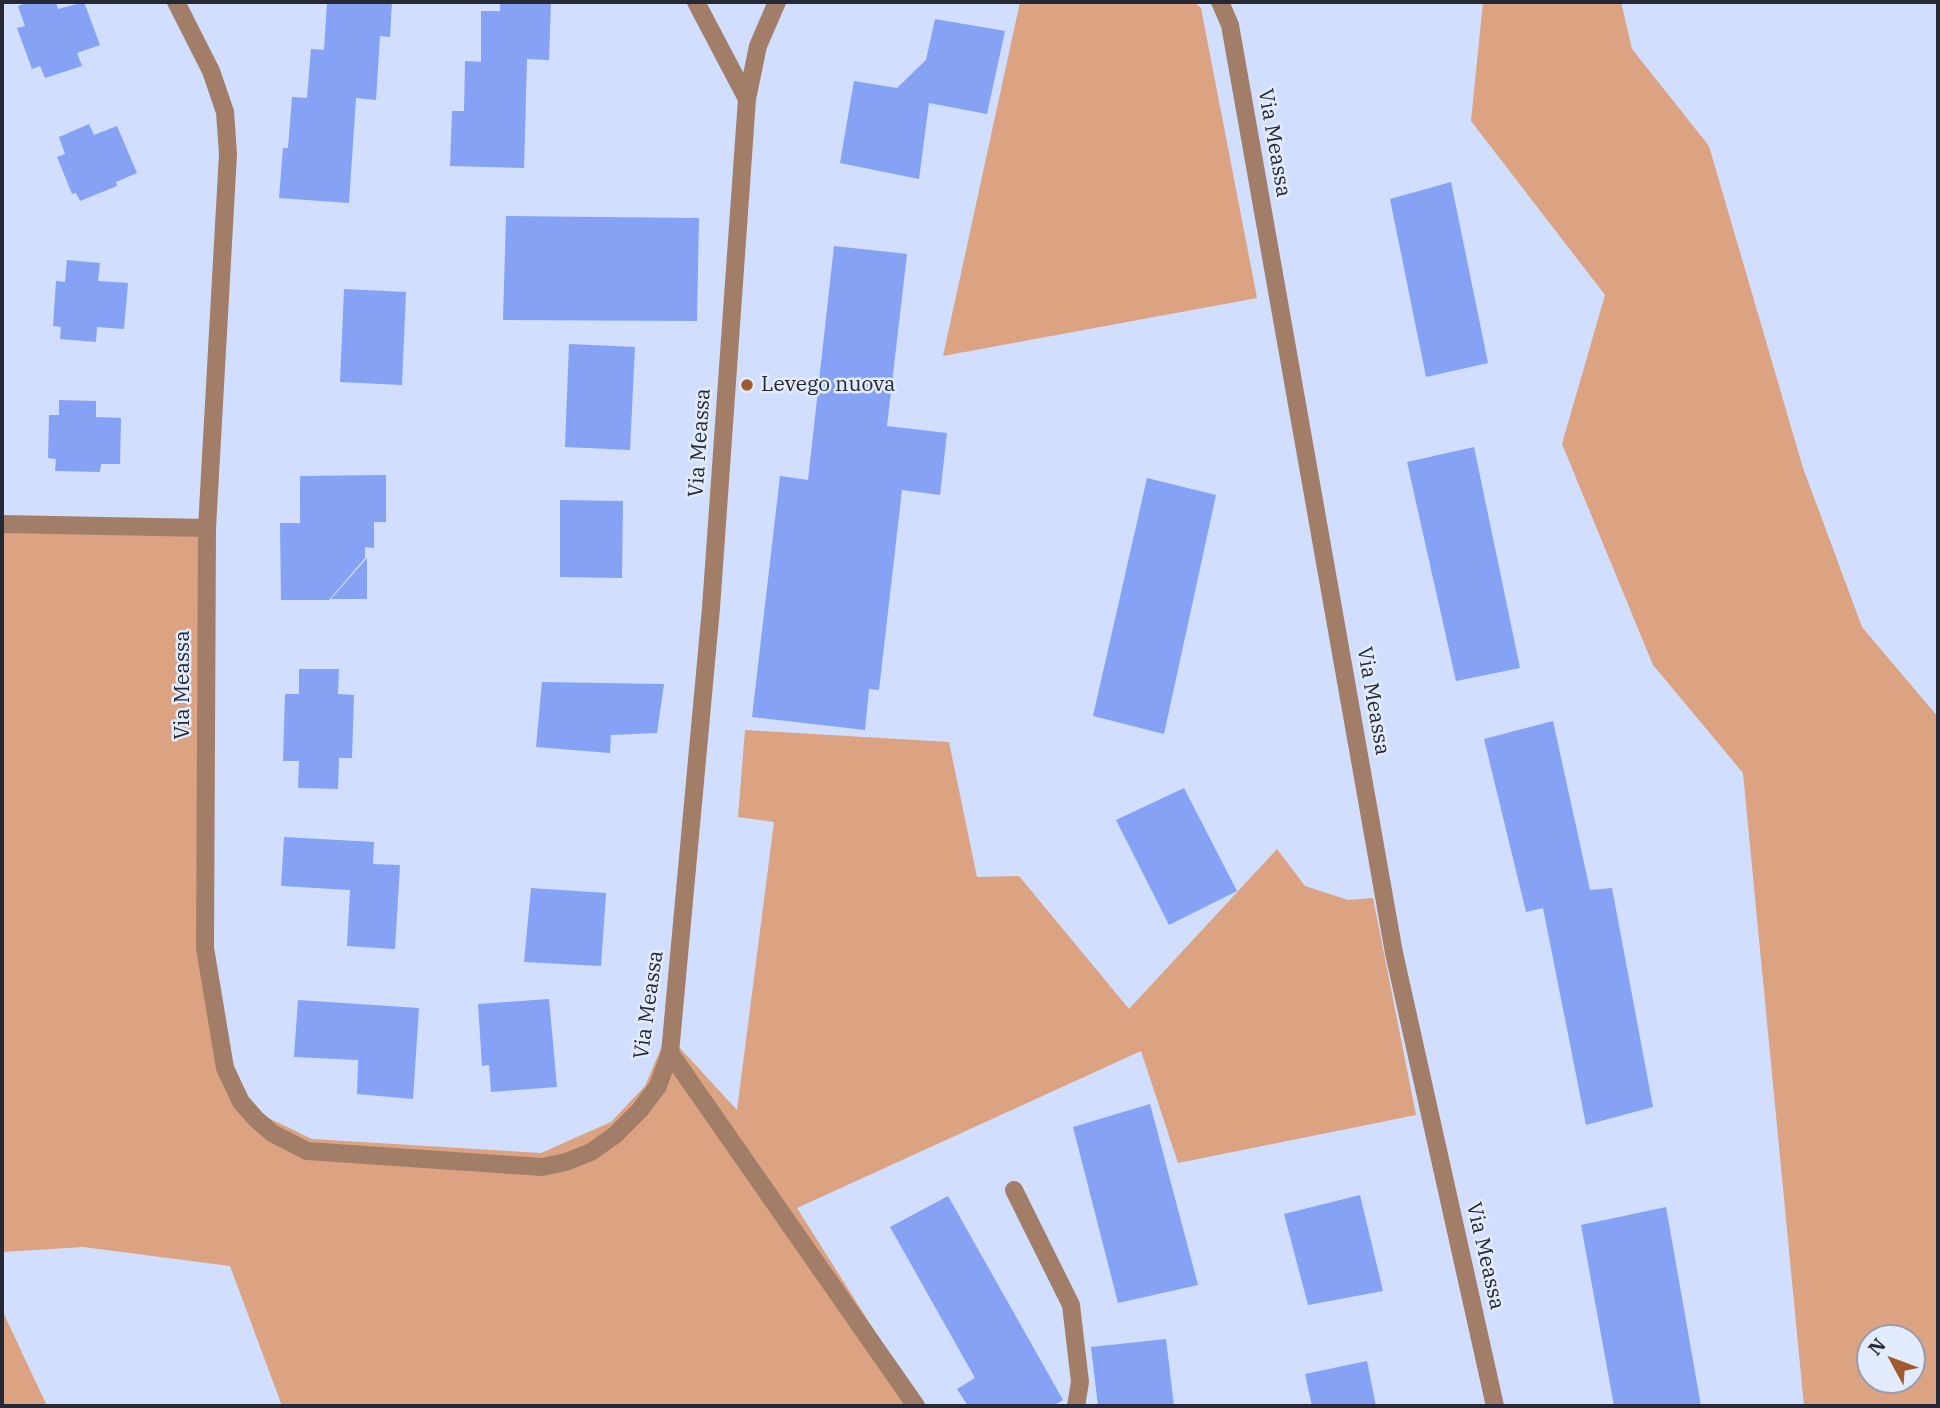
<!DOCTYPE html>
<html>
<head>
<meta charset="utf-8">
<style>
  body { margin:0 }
  #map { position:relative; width:1940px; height:1408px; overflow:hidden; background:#d1defe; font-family:"IBM Plex Serif",serif }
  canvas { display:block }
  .frame { position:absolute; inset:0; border:4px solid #242935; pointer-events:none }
  .north { position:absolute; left:1856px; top:1324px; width:70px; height:70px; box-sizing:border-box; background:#e3ebfe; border:2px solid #979dae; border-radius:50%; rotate:311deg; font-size:19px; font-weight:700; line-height:28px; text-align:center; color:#242935 }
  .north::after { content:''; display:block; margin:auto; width:24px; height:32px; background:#9f5a2d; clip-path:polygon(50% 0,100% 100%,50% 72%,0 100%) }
</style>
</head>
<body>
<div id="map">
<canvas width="1940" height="1408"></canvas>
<div class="frame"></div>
<div class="north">N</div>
</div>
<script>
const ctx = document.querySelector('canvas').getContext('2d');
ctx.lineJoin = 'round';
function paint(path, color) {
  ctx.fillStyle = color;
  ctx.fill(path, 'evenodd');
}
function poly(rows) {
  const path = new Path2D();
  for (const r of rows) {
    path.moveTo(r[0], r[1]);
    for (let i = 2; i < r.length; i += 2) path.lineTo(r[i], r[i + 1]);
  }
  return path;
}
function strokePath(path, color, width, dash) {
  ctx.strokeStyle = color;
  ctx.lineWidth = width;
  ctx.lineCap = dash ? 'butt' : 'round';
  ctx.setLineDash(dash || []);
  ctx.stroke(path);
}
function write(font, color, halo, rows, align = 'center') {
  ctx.font = font + ' "IBM Plex Serif",serif';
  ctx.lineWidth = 5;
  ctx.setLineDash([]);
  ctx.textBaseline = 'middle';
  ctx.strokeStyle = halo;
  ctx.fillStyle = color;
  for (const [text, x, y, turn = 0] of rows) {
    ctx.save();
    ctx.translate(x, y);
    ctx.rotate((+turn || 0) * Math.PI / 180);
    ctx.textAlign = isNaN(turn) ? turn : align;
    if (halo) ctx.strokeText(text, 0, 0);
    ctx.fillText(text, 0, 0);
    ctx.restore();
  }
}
const green = poly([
  [1020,2,1194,2,1201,8,1257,298,943,356],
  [1483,2,1621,2,1632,49,1709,146,1803,468,1862,627,1938,717,1938,1406,1804,1406,1743,773,1653,665,1562,444,1605,295,1471,121],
  [1912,1338,1912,1380,1870,1380,1870,1338],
  [2,524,207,528,205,948,228,1065,258,1113,312,1139,541,1153,611,1122,645,1086,667,1034,737,1110,774,822,738,817,745,730,949,742,977,877,1019,876,1129,1009,1277,849,1305,886,1348,900,1373,898,1416,1115,1178,1163,1141,1051,797,1208,922,1406,282,1406,230,1266,83,1247,2,1252],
  [2,1310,47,1406,2,1406]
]);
const building = poly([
  [29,2,56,2,58,9,84,2,100,45,77,53,82,66,45,78,40,66,32,69,17,28,25,26,18,6],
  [327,2,392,2,390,37,380,36,376,100,356,98,349,203,279,198,283,148,288,148,292,97,307,98,311,49,324,50],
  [500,2,551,2,549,60,527,59,524,168,450,166,452,111,464,111,465,61,481,62,481,11,500,11],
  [935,19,1005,31,987,114,929,103,919,179,840,163,854,81,897,88,926,60],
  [89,124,94,135,117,126,137,173,116,182,117,186,80,201,76,193,72,194,57,157,65,154,59,137],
  [1451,182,1488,363,1426,377,1390,199],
  [506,216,699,218,697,321,503,320],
  [834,246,907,254,887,426,947,433,940,495,902,490,879,690,869,689,865,730,752,717,780,476,808,480],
  [67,260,100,263,98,281,128,283,124,329,97,327,96,342,60,339,61,327,53,326,56,281,65,282],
  [344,289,406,292,402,385,340,382],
  [569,344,635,347,630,450,565,447],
  [59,400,96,401,96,417,121,418,120,464,101,464,100,472,55,471,56,459,48,458,49,415,59,415],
  [1474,447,1520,668,1456,681,1407,462],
  [386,475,386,522,374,522,374,548,365,547,365,558,329,600,281,600,280,523,300,523,300,476],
  [1147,478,1216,495,1164,734,1093,716],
  [560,500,623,501,622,578,560,577],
  [367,558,367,599,331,599],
  [299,669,339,669,338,694,354,695,352,758,339,758,338,789,298,788,299,761,283,761,285,694,299,694],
  [542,682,664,684,657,733,611,735,610,753,536,747],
  [1553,721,1590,890,1612,888,1653,1107,1586,1125,1543,908,1526,912,1484,739],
  [1184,788,1237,891,1169,925,1116,820],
  [284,837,374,842,373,864,400,865,395,949,347,946,350,890,281,886],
  [531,888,606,893,601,966,524,962],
  [549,999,557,1087,491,1092,489,1065,482,1066,478,1004],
  [298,1000,419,1008,413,1099,357,1094,358,1060,294,1057],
  [1150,1104,1198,1285,1118,1303,1073,1127],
  [1360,1195,1383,1291,1308,1305,1284,1214],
  [948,1196,1063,1400,1053,1406,968,1406,957,1389,975,1378,890,1227],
  [1666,1207,1701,1406,1614,1406,1581,1225],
  [1166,1339,1174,1406,1098,1406,1091,1347],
  [1367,1361,1376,1406,1312,1406,1305,1374]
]);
const minor = poly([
  [176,2,211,71,225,112,228,154,207,528,205,948,225,1068,241,1102,256,1119,272,1133,307,1151,542,1167,566,1162,591,1152,615,1135,640,1110,658,1086,670,1053,711,608,747,99,758,46,777,2],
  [696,2,747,99],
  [1220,2,1230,25,1394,953,1495,1406],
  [2,524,207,528],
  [670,1053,916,1406],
  [1014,1190,1071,1305,1080,1382,1076,1406]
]);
const markers = [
  [747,385,7,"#9f5a2d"]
];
const streetNames = [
  ["Via Meassa",1274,143,80],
  ["Via Meassa",700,443,-86],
  ["Via Meassa",183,685,-90],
  ["Via Meassa",1373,701,80],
  ["Via Meassa",649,1005,-82],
  ["Via Meassa",1485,1256,77]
];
const poiNames = [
  ["Levego nuova",761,385]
];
paint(green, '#dba382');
paint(building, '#85a2f4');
strokePath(minor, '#a27e68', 18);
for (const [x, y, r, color] of markers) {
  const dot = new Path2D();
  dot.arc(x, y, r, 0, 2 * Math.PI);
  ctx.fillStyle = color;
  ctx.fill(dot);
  strokePath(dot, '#e3ebfe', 2.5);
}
write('21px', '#242935', '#e3ebfe', streetNames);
write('21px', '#242935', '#e3ebfe', poiNames, 'left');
</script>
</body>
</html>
